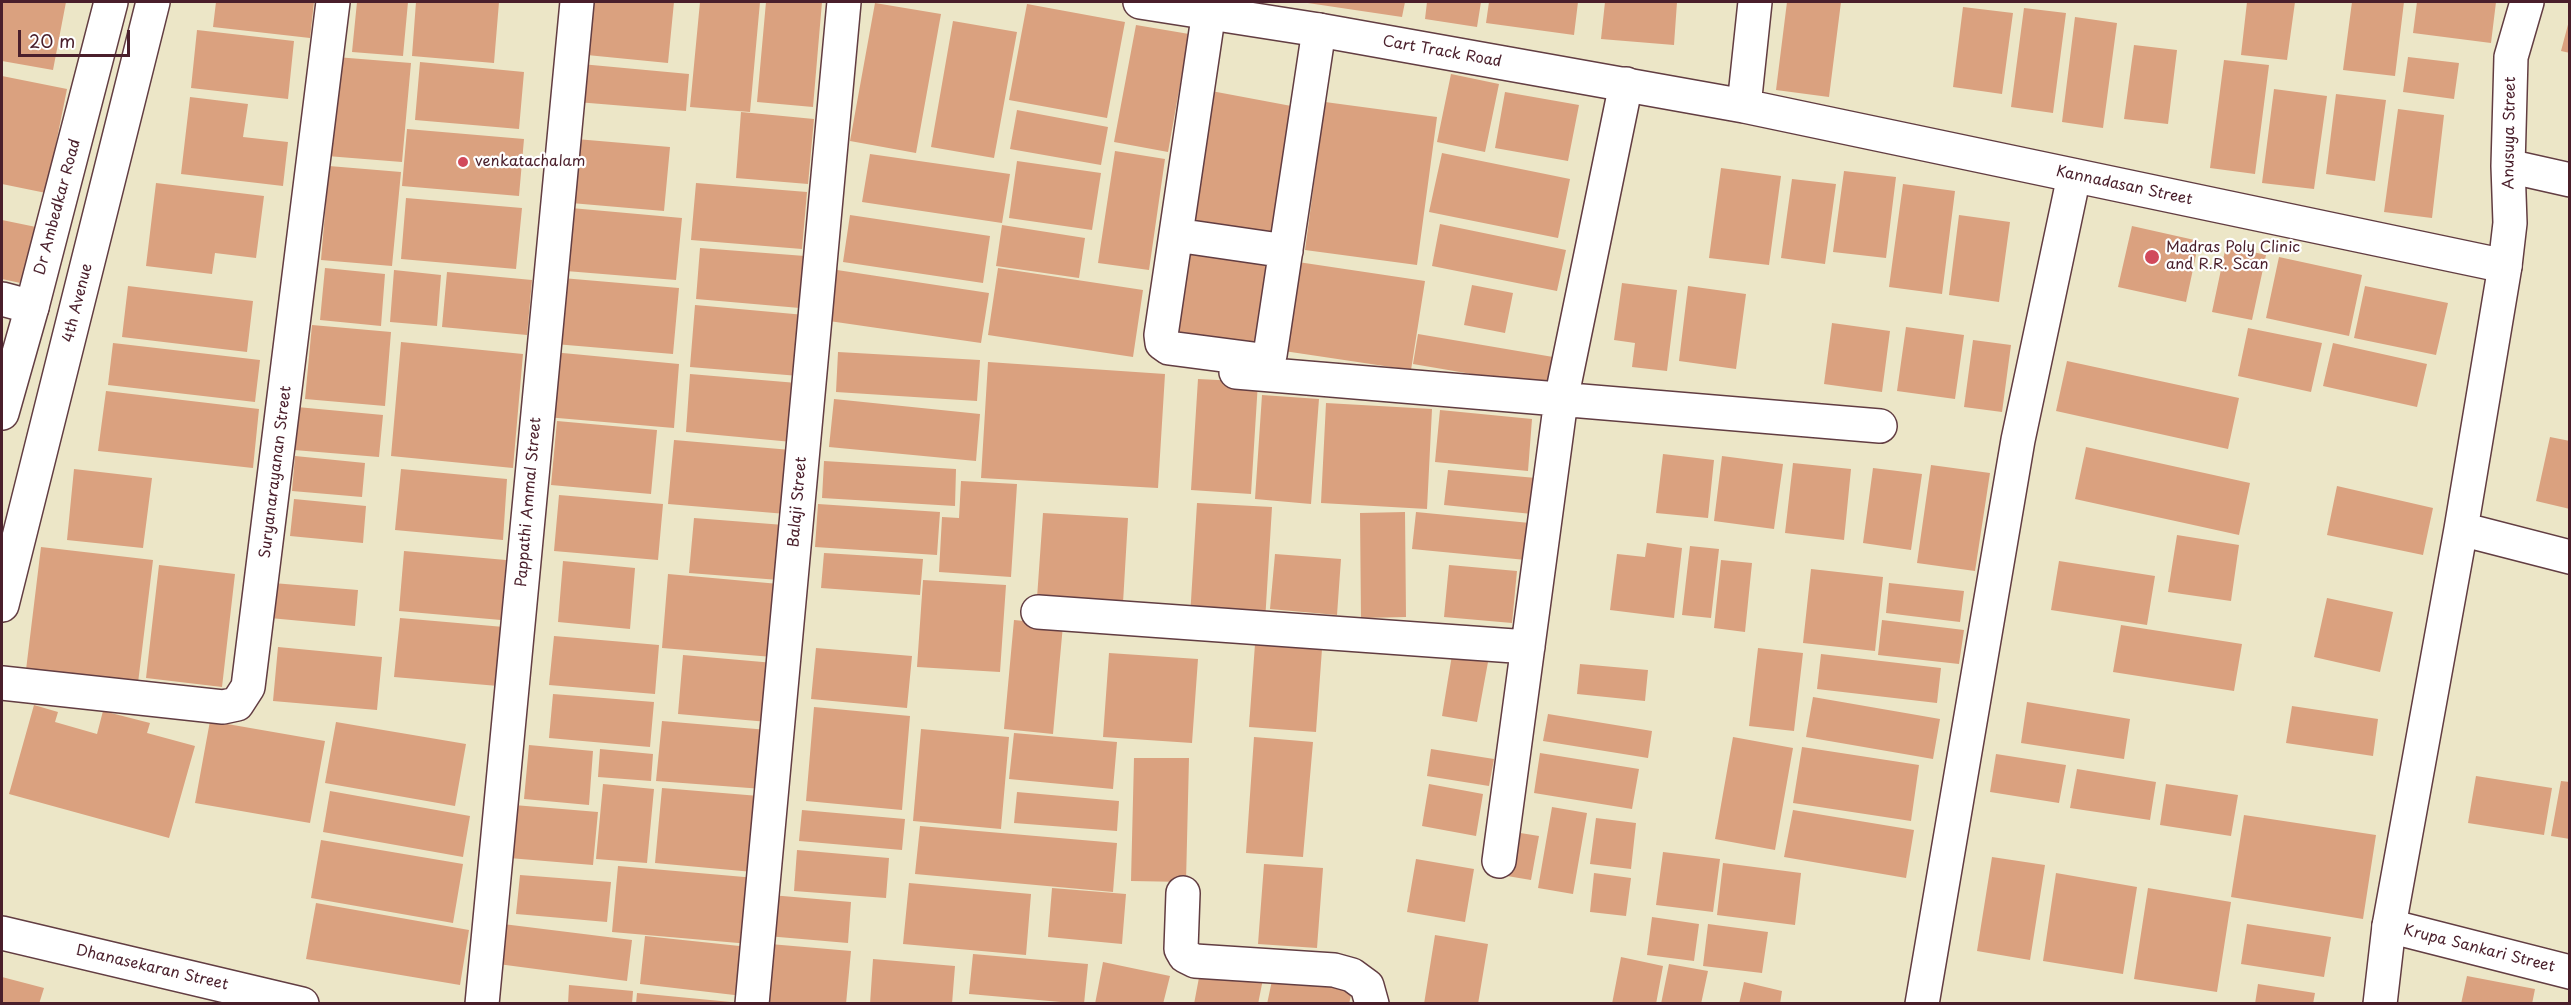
<!DOCTYPE html>
<html>
<head>
<meta charset="utf-8">
<style>
  body { margin:0 }
  #map { position:relative; width:2571px; height:1005px; overflow:hidden; background:#ece6c7; font-family:"Playpen Sans",sans-serif }
  canvas { display:block }
  .frame { position:absolute; inset:0; border:3px solid #4a1f2b; pointer-events:none }
  .scale { position:absolute; left:18px; top:30px; width:112px; height:27px; box-sizing:border-box; border:3px solid #4a1f2b; border-top:0; padding-left:8px; font-size:18px; line-height:21px; white-space:nowrap; color:#4a1f2b; -webkit-text-stroke:4px #fff; paint-order:stroke }
</style>
</head>
<body>
<div id="map">
<canvas width="2571" height="1005"></canvas>
<div class="frame"></div>
<div class="scale">20 m</div>
</div>
<script>
const ctx = document.querySelector('canvas').getContext('2d');
ctx.lineJoin = 'round';
function paint(path, color) {
  ctx.fillStyle = color;
  ctx.fill(path, 'evenodd');
}
function poly(rows) {
  const path = new Path2D();
  for (const r of rows) {
    path.moveTo(r[0], r[1]);
    for (let i = 2; i < r.length; i += 2) path.lineTo(r[i], r[i + 1]);
  }
  return path;
}
function strokePath(path, color, width, dash) {
  ctx.strokeStyle = color;
  ctx.lineWidth = width;
  ctx.lineCap = dash ? 'butt' : 'round';
  ctx.setLineDash(dash || []);
  ctx.stroke(path);
}
function write(font, color, halo, rows, align = 'center') {
  ctx.font = font + ' "Playpen Sans",sans-serif';
  ctx.lineWidth = 4.5;
  ctx.setLineDash([]);
  ctx.textBaseline = 'middle';
  ctx.strokeStyle = halo;
  ctx.fillStyle = color;
  for (const [text, x, y, turn = 0] of rows) {
    ctx.save();
    ctx.translate(x, y);
    ctx.rotate((+turn || 0) * Math.PI / 180);
    ctx.textAlign = isNaN(turn) ? turn : align;
    if (halo) ctx.strokeText(text, 0, 0);
    ctx.fillText(text, 0, 0);
    ctx.restore();
  }
}
const building = poly([
  [2,2,66,2,53,70,2,61],
  [216,2,314,2,310,38,213,27],
  [357,2,408,2,403,56,352,52],
  [416,2,499,2,494,63,412,56],
  [592,2,674,2,668,63,587,55],
  [700,2,760,2,750,112,690,107],
  [766,2,822,2,813,107,757,102],
  [1301,2,1405,2,1402,17],
  [1427,2,1481,2,1477,27,1425,19],
  [1489,2,1578,2,1574,35,1486,23],
  [1605,2,1677,2,1674,45,1601,39],
  [1787,2,1841,2,1829,97,1776,90],
  [2247,2,2295,2,2287,60,2241,55],
  [2352,2,2404,2,2395,76,2343,70],
  [2417,2,2496,2,2491,43,2413,33],
  [875,3,941,14,916,153,850,141],
  [1027,4,1125,22,1107,118,1009,100],
  [1963,7,2013,13,2002,94,1953,87],
  [2024,8,2066,13,2053,113,2011,107],
  [2075,17,2117,23,2103,128,2062,122],
  [2570,17,2570,53,2561,51],
  [953,21,1017,32,994,158,931,147],
  [1136,25,1189,34,1168,152,1114,142],
  [197,30,294,41,288,99,191,88],
  [2134,45,2177,50,2168,124,2124,119],
  [336,57,411,63,402,162,327,156],
  [2408,57,2459,63,2454,99,2403,92],
  [2224,60,2269,65,2255,174,2210,168],
  [420,62,524,72,519,129,415,120],
  [581,64,689,74,686,111,577,102],
  [1451,74,1499,84,1485,152,1437,142],
  [2,76,67,89,46,193,2,184],
  [2274,89,2327,96,2314,189,2262,183],
  [1206,90,1302,108,1276,245,1181,228],
  [1505,92,1579,105,1568,161,1495,148],
  [2336,94,2386,100,2375,181,2326,174],
  [190,97,248,104,243,137,288,142,283,186,181,174],
  [1325,102,1437,117,1417,265,1305,250],
  [2398,109,2444,115,2432,218,2384,212],
  [1017,110,1108,127,1101,165,1010,149],
  [741,112,814,119,808,184,736,178],
  [407,129,524,139,519,196,402,186],
  [576,139,670,147,664,211,571,203],
  [1115,151,1165,159,1149,270,1098,263],
  [1442,153,1570,179,1558,238,1429,212],
  [870,154,1010,174,1002,223,862,202],
  [1017,161,1101,173,1092,230,1009,218],
  [329,166,401,172,392,266,321,260],
  [1721,168,1781,176,1769,265,1709,258],
  [1844,171,1896,177,1886,258,1833,252],
  [1792,179,1836,184,1825,264,1781,258],
  [156,183,264,196,256,258,215,253,212,274,146,266],
  [696,183,807,192,802,249,691,240],
  [1903,184,1955,191,1942,294,1889,287],
  [406,198,522,208,516,269,401,259],
  [571,208,682,218,676,280,566,271],
  [850,215,990,236,983,283,843,262],
  [1959,215,2010,222,1999,302,1949,295],
  [2,220,36,227,25,284,2,279],
  [1440,224,1566,250,1557,291,1432,266],
  [1002,225,1085,238,1079,278,996,266],
  [2132,226,2199,241,2186,302,2118,287],
  [1184,240,1276,254,1262,352,1170,338],
  [2226,246,2266,255,2252,320,2212,312],
  [700,248,805,256,800,308,696,299],
  [2279,257,2362,275,2349,336,2266,318],
  [1298,262,1425,281,1411,370,1284,351],
  [325,268,385,274,381,326,320,320],
  [998,268,1143,290,1133,357,988,335],
  [394,270,441,275,437,326,390,322],
  [837,270,989,293,981,343,829,321],
  [447,272,532,280,527,335,442,327],
  [562,278,679,288,673,354,555,344],
  [1622,283,1677,290,1667,371,1632,367,1635,343,1614,340],
  [1472,285,1513,293,1505,333,1464,325],
  [128,286,253,301,247,352,122,337],
  [1688,286,1746,294,1736,369,1679,361],
  [2365,286,2448,303,2436,355,2354,338],
  [695,305,805,315,799,376,690,367],
  [1832,323,1890,331,1882,392,1824,384],
  [312,325,391,332,385,406,305,399],
  [1906,327,1964,335,1955,399,1897,391],
  [2248,328,2322,343,2311,392,2238,376],
  [1418,334,1559,358,1554,388,1413,364],
  [1973,340,2011,345,2002,412,1964,407],
  [401,342,523,354,513,468,391,456],
  [113,343,260,360,255,402,108,385],
  [2333,343,2427,364,2417,407,2323,386],
  [552,352,679,364,674,428,546,417],
  [838,352,980,360,977,401,836,392],
  [2067,361,2239,398,2228,449,2056,411],
  [988,362,1165,374,1158,488,981,478],
  [690,374,797,383,792,442,686,432],
  [1198,379,1258,382,1251,494,1191,490],
  [106,391,259,409,253,468,98,451],
  [1262,395,1319,399,1311,504,1255,499],
  [834,399,980,414,976,461,829,447],
  [1326,403,1432,409,1427,509,1321,503],
  [297,407,383,415,379,457,294,450],
  [1440,410,1532,419,1528,471,1435,462],
  [557,421,657,430,651,494,551,485],
  [2550,437,2570,441,2570,509,2536,501],
  [674,440,791,450,786,514,668,504],
  [2086,447,2250,483,2239,535,2075,499],
  [1663,454,1714,460,1708,518,1656,513],
  [295,456,365,463,362,497,292,491],
  [1722,456,1783,464,1774,529,1714,521],
  [824,461,956,469,955,506,822,498],
  [1793,463,1851,469,1844,540,1785,533],
  [1931,465,1990,473,1975,571,1917,563],
  [1873,468,1922,474,1911,550,1863,543],
  [74,469,152,478,143,548,67,540],
  [401,469,507,479,503,540,395,530],
  [1448,470,1536,478,1532,514,1444,505],
  [961,481,1017,484,1011,577,939,572,942,517,959,518],
  [2337,486,2433,508,2423,555,2327,535],
  [559,495,663,504,658,560,554,551],
  [294,499,366,506,363,543,290,536],
  [1197,503,1272,507,1265,622,1190,617],
  [818,504,940,512,937,555,815,547],
  [1405,512,1406,617,1361,618,1360,513],
  [1416,512,1530,523,1526,560,1412,549],
  [1043,513,1128,518,1123,603,1037,598],
  [694,518,784,525,779,580,689,573],
  [2177,535,2239,545,2231,601,2168,592],
  [1647,543,1682,548,1674,618,1610,610,1617,554,1645,557],
  [1690,546,1719,549,1711,618,1682,615],
  [41,547,153,560,138,683,26,670],
  [404,551,506,560,501,620,399,611],
  [824,553,923,559,920,595,821,588],
  [1275,554,1341,559,1337,615,1270,609],
  [1721,560,1752,563,1745,632,1714,628],
  [563,561,635,568,630,629,558,622],
  [2059,561,2155,576,2147,625,2051,610],
  [159,565,235,574,222,687,146,678],
  [1449,565,1517,571,1512,623,1444,617],
  [1811,569,1883,577,1875,651,1803,643],
  [668,574,779,584,773,657,662,648],
  [923,580,1006,585,1000,672,917,667],
  [273,583,358,590,355,626,270,618],
  [1889,583,1964,591,1960,622,1886,613],
  [2327,598,2393,612,2380,672,2314,657],
  [400,618,504,627,498,686,394,677],
  [1014,620,1063,625,1053,734,1004,729],
  [1882,620,1964,630,1959,664,1878,655],
  [2121,625,2242,644,2234,691,2113,672],
  [554,636,659,645,655,694,549,685],
  [1255,644,1322,649,1316,732,1249,727],
  [278,647,382,657,377,710,273,701],
  [816,648,912,656,907,708,811,699],
  [1758,648,1803,653,1794,731,1749,726],
  [1109,653,1198,659,1192,743,1103,737],
  [1821,654,1941,668,1937,703,1817,689],
  [683,655,774,663,768,722,678,714],
  [1452,655,1488,662,1477,722,1442,716],
  [1580,664,1648,670,1645,701,1577,694],
  [553,694,654,702,650,747,549,738],
  [1813,697,1940,719,1933,759,1806,737],
  [2027,702,2130,719,2124,759,2021,743],
  [34,705,58,712,55,722,97,734,103,711,150,723,147,733,195,746,169,838,9,794],
  [2292,706,2378,719,2373,756,2286,743],
  [814,707,910,716,902,810,806,801],
  [1548,714,1652,731,1648,758,1543,741],
  [210,721,325,741,310,823,195,803],
  [662,721,768,730,763,789,656,781],
  [336,722,466,744,455,806,325,783],
  [921,729,1009,737,1001,829,913,821],
  [1014,733,1117,742,1113,789,1009,779],
  [1254,737,1313,742,1303,857,1246,853],
  [1733,737,1793,748,1775,850,1715,839],
  [529,745,593,751,589,805,524,799],
  [1802,747,1919,765,1911,821,1793,803],
  [600,749,653,754,651,781,598,777],
  [1431,749,1494,759,1489,786,1427,776],
  [1540,753,1639,769,1632,809,1534,793],
  [1996,754,2066,765,2059,803,1990,792],
  [1134,758,1189,758,1186,882,1131,881],
  [2077,769,2156,782,2150,820,2070,808],
  [2476,776,2552,788,2544,835,2468,823],
  [2561,781,2570,782,2570,839,2551,836],
  [603,784,654,789,647,863,596,859],
  [1429,784,1483,794,1476,836,1422,826],
  [2166,784,2238,795,2231,836,2160,825],
  [662,788,759,796,753,872,655,863],
  [330,791,470,816,463,857,323,832],
  [1017,792,1119,801,1117,831,1014,823],
  [514,805,598,812,593,865,509,858],
  [1552,807,1587,813,1573,894,1538,888],
  [802,810,905,819,902,850,799,841],
  [1793,810,1914,830,1906,878,1784,857],
  [2244,815,2376,835,2363,919,2231,897],
  [1596,818,1636,823,1631,869,1590,864],
  [920,826,1117,843,1113,892,915,874],
  [1508,831,1539,836,1531,880,1501,875],
  [321,840,463,864,453,923,311,898],
  [797,850,889,858,886,898,794,891],
  [1663,852,1720,859,1713,912,1656,905],
  [1992,857,2045,865,2030,960,1977,951],
  [1416,859,1474,869,1465,922,1407,912],
  [1723,863,1801,873,1795,925,1717,915],
  [1264,864,1323,868,1317,948,1258,944],
  [618,866,756,878,750,944,612,932],
  [1594,873,1631,878,1626,916,1590,912],
  [2056,873,2137,887,2123,974,2043,961],
  [520,875,611,882,607,922,516,914],
  [909,883,1031,894,1026,955,903,944],
  [1052,888,1126,894,1122,944,1048,937],
  [2148,888,2231,902,2217,992,2134,979],
  [771,895,851,902,848,943,767,936],
  [316,903,469,930,460,985,306,959],
  [1652,917,1699,924,1694,961,1647,955],
  [503,924,632,940,627,981,498,964],
  [1708,924,1768,932,1762,973,1703,966],
  [2247,924,2331,937,2324,977,2241,964],
  [1435,935,1488,944,1478,1004,1424,1004],
  [645,936,749,947,743,996,640,984],
  [770,944,851,951,846,1004,765,1004],
  [973,954,1088,964,1084,1004,969,994],
  [1621,957,1663,966,1656,1004,1612,1004],
  [873,959,955,966,952,1004,870,1004],
  [1103,962,1170,976,1163,1004,1095,1004],
  [1669,964,1708,971,1701,1004,1661,1004],
  [1201,967,1263,979,1258,1004,1194,1004],
  [1274,971,1353,986,1349,1004,1267,1004],
  [2467,976,2535,989,2532,1004,2461,1004],
  [2,977,44,988,39,1004,2,1004],
  [1744,982,1782,991,1780,1004,1739,1004],
  [2258,984,2315,993,2313,1004,2255,1004],
  [569,985,633,991,632,1004,568,1004],
  [637,993,731,1002,731,1004,636,1004]
]);
const street = poly([
  [1209,11,1161,335,1162,343,1169,348,1261,360,1270,355,1319,30],
  [2508,166,2570,180],
  [1176,235,1286,251],
  [2505,266,2510,223,2508,166,2511,57,2527,2],
  [2,299,32,307],
  [1236,372,1880,426],
  [1038,612,1528,647],
  [2,683,223,707,237,704,248,687,333,2],
  [1499,861,1561,400,1626,84],
  [1183,893,1181,949,1185,956,1195,961,1334,970,1352,975,1367,986,1372,1004],
  [2389,926,2570,972],
  [2,933,302,1004],
  [482,1004,577,2],
  [752,1004,844,2],
  [1922,1004,2018,440,2074,176]
]);
const secondary = poly([
  [1140,2,1319,30,1744,106,2505,266,2461,529,2389,926,2380,1004],
  [1744,106,1755,2],
  [2,413,32,307,111,2],
  [2461,529,2570,557],
  [2,605,153,2]
]);
const markers = [
  [463,162,6,"#d1495b"],
  [2152,257,8,"#d1495b"]
];
const streetNames = [
  ["Cart Track Road",1442,52,10],
  ["Anusuya Street",2510,133,-89],
  ["Kannadasan Street",2124,186,12],
  ["Dr Ambedkar Road",58,207,-75],
  ["4th Avenue",78,303,-76],
  ["Suryanarayanan Street",276,472,-83],
  ["Pappathi Ammal Street",529,502,-85],
  ["Balaji Street",798,502,-85],
  ["Krupa Sankari Street",2479,949,14],
  ["Dhanasekaran Street",152,968,13]
];
const poiNames = [
  ["venkatachalam",475,162],
  ["Madras Poly Clinic",2166,248],
  ["and R.R. Scan",2166,265]
];
paint(building, '#daa17f');
strokePath(street, '#623d42', 36);
strokePath(secondary, '#623d42', 36);
strokePath(street, '#fff', 33);
strokePath(secondary, '#fff', 33);
for (const [x, y, r, color] of markers) {
  const dot = new Path2D();
  dot.arc(x, y, r, 0, 2 * Math.PI);
  ctx.fillStyle = color;
  ctx.fill(dot);
  strokePath(dot, '#fff', 2);
}
write('15px', '#4a1f2b', '#fff', streetNames);
write('15px', '#4a1f2b', '#fff', poiNames, 'left');
</script>
</body>
</html>
